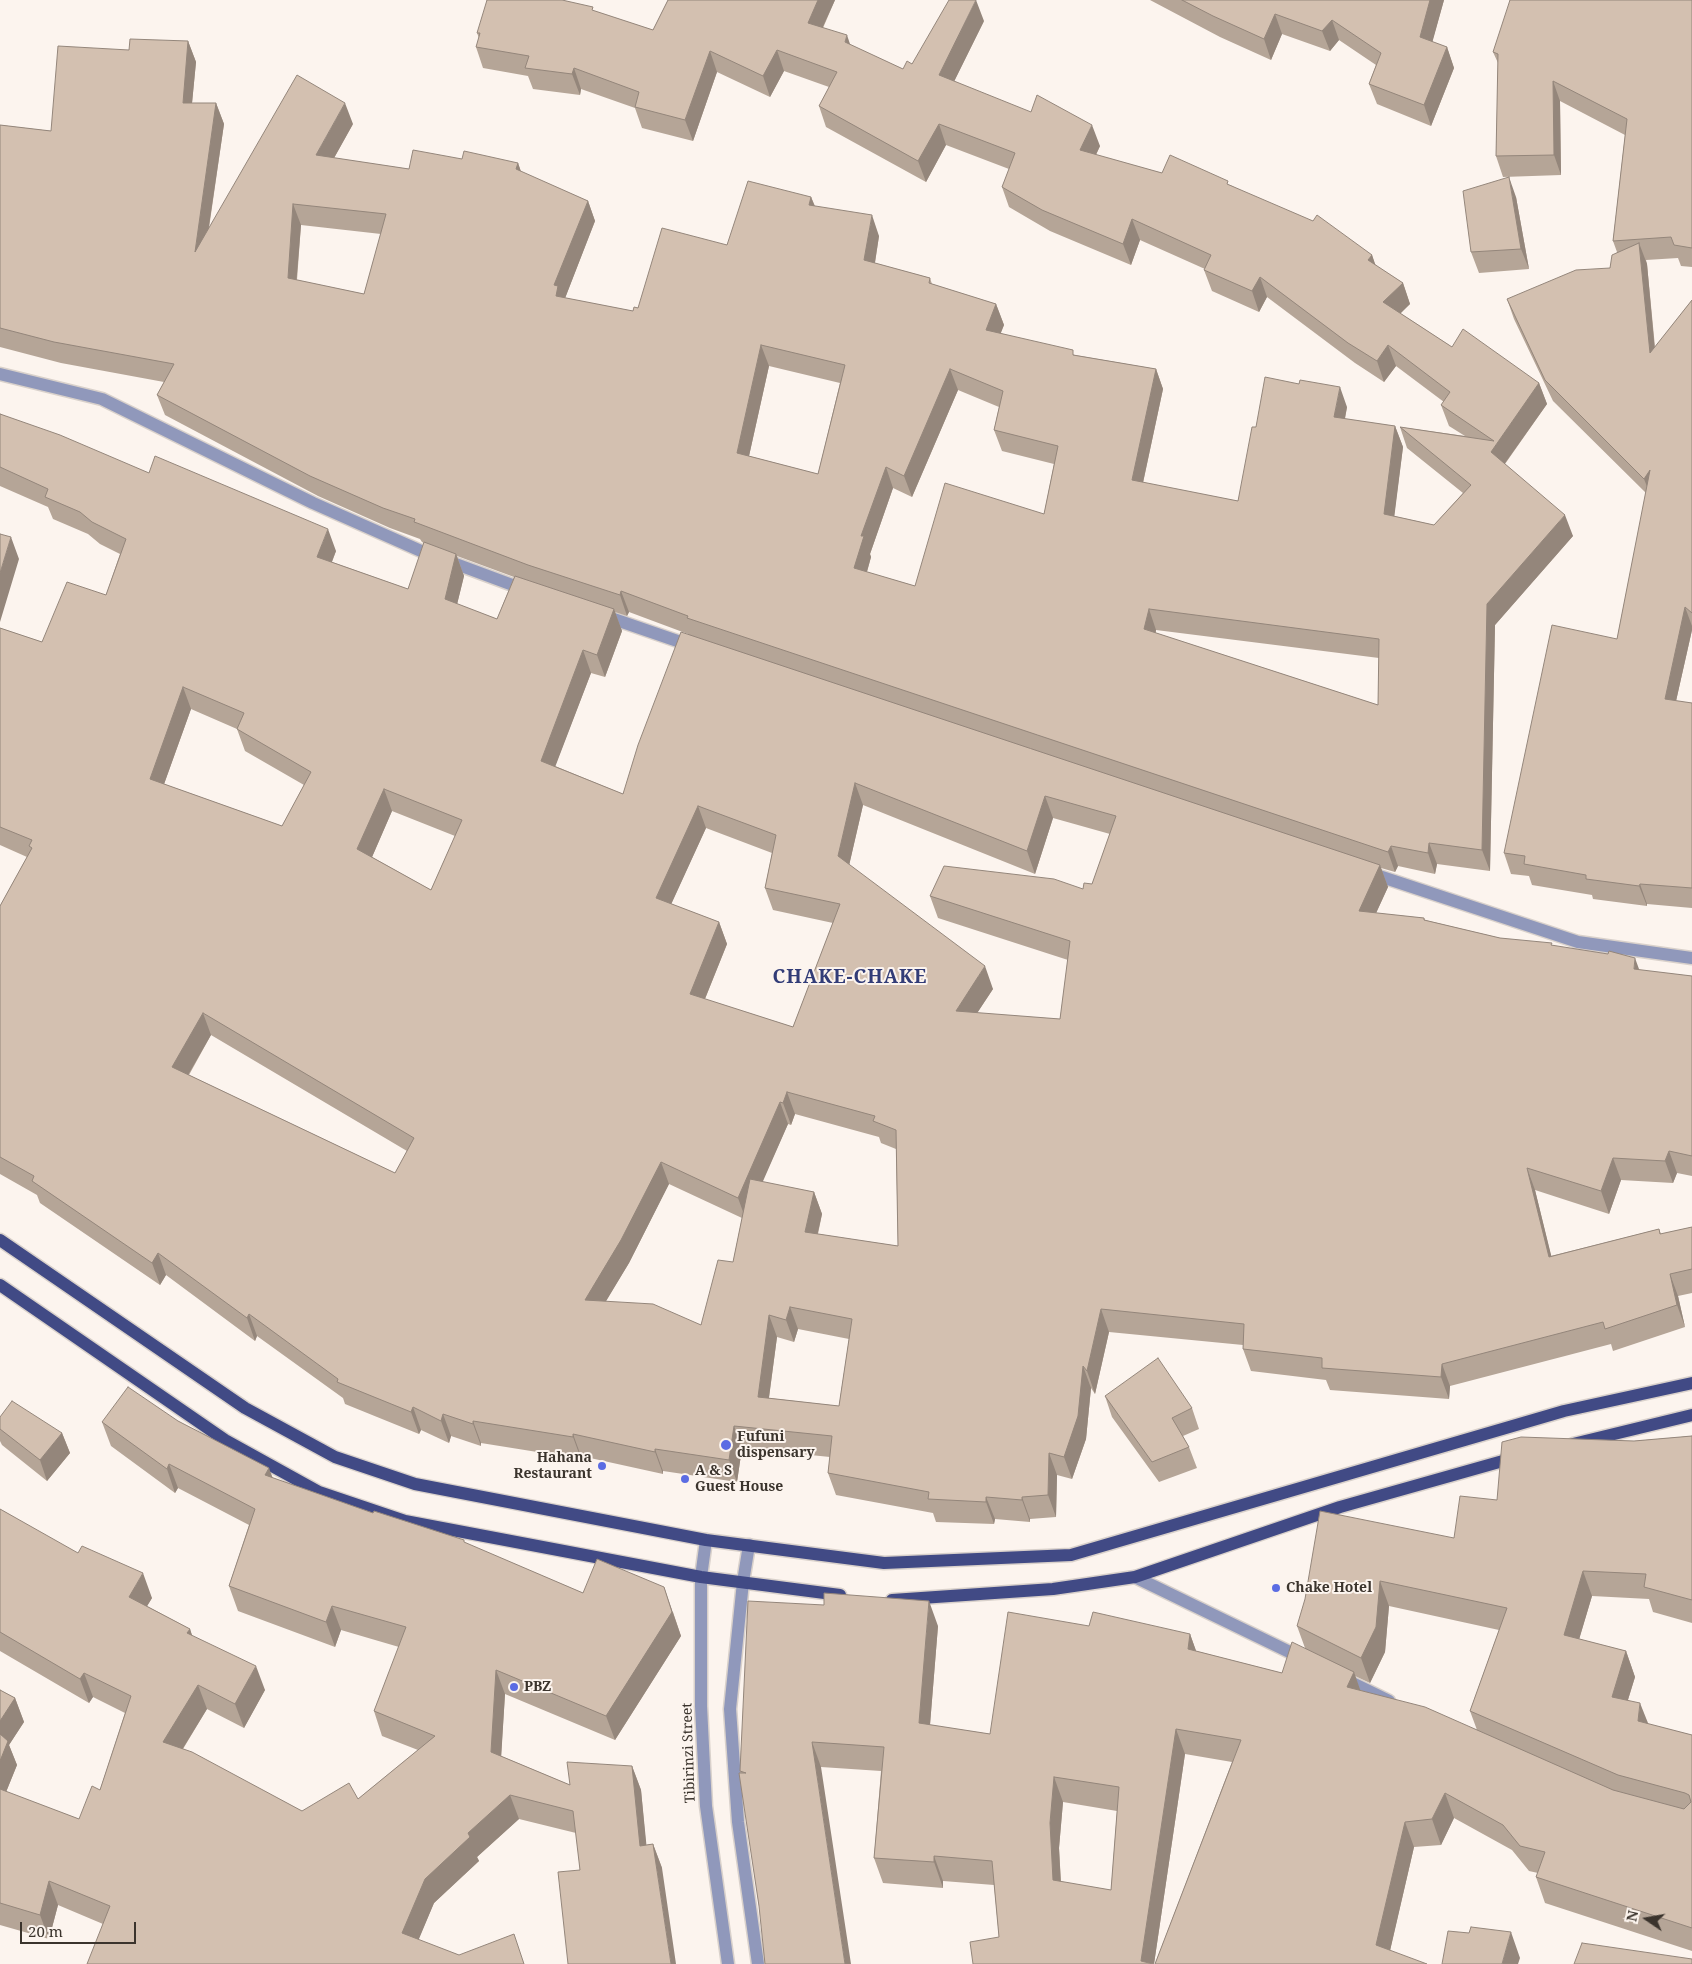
<!DOCTYPE html>
<html>
<head>
<meta charset="utf-8">
<style>
  body { margin:0 }
  #map { position:relative; width:1692px; height:1964px; overflow:hidden; background:#fcf4ee; font-family:"Noto Serif",serif }
  canvas { display:block }
  .north { position:absolute; left:1622px; top:1894px; width:50px; height:50px; -webkit-text-stroke:4px #fcf4ee; paint-order:stroke; rotate:282deg; font-size:14px; font-weight:700; line-height:20px; text-align:center; color:#3b342d }
  .north::after { content:''; display:block; margin:auto; width:18px; height:22px; background:#3b342d; clip-path:polygon(50% 0,100% 100%,50% 72%,0 100%) }
  .scale { position:absolute; left:20px; top:1922px; width:116px; height:22px; box-sizing:border-box; border:2px solid #3b342d; border-top:0; padding-left:6px; font-size:15px; line-height:18px; white-space:nowrap; color:#3b342d; -webkit-text-stroke:4px #fcf4ee; paint-order:stroke }
</style>
</head>
<body>
<div id="map">
<canvas width="1692" height="1964"></canvas>
<div class="north">N</div>
<div class="scale">20 m</div>
</div>
<script>
const ctx = document.querySelector('canvas').getContext('2d');
ctx.lineJoin = 'round';
function poly(rows) {
  const path = new Path2D();
  for (const r of rows) {
    path.moveTo(r[0], r[1]);
    for (let i = 2; i < r.length; i += 2) path.lineTo(r[i], r[i + 1]);
  }
  return path;
}
function strokePath(path, color, width, dash) {
  ctx.strokeStyle = color;
  ctx.lineWidth = width;
  ctx.lineCap = dash ? 'butt' : 'round';
  ctx.setLineDash(dash || []);
  ctx.stroke(path);
}
function paint(path, color) {
  ctx.fillStyle = color;
  ctx.fill(path, 'evenodd');
}
function write(font, color, halo, rows, align = 'center') {
  ctx.font = font + ' "Noto Serif",serif';
  ctx.lineWidth = 4;
  ctx.setLineDash([]);
  ctx.textBaseline = 'middle';
  ctx.strokeStyle = halo;
  ctx.fillStyle = color;
  for (const [text, x, y, turn = 0] of rows) {
    ctx.save();
    ctx.translate(x, y);
    ctx.rotate((+turn || 0) * Math.PI / 180);
    ctx.textAlign = isNaN(turn) ? turn : align;
    if (halo) ctx.strokeText(text, 0, 0);
    ctx.fillText(text, 0, 0);
    ctx.restore();
  }
}
const minor = poly([
  [0,374,102,399,313,503,421,551,526,590],
  [602,615,692,646],
  [1370,873,1578,942,1692,958],
  [706,1540,701,1577,701,1706,706,1806,728,1964],
  [749,1545,743,1582,730,1709,738,1822,758,1964],
  [1135,1577,1304,1659],
  [1344,1679,1389,1701]
]);
const major = poly([
  [0,1240,245,1408,335,1457,415,1484,706,1540,884,1563,1071,1555,1564,1411,1692,1383],
  [0,1285,225,1440,319,1492,405,1521,701,1577,840,1595],
  [1573,1444,1692,1415],
  [892,1600,1053,1589,1135,1577,1340,1507,1517,1457]
]);
const wall = poly([
  [668,0,835,0,823,28,850,45,903,69,984,21,954,81,1100,146,1096,155,1162,173,1230,185,1372,255,1375,265,1403,283,1410,304,1400,313,1452,347,1539,383,1547,404,1505,464,1573,536,1495,625,1490,871,1437,864,1435,874,1398,866,1395,872,1381,868,1388,887,1376,913,1424,918,1425,920,1500,938,1552,945,1639,970,1692,976,1692,1176,1677,1173,1673,1183,1621,1180,1609,1214,1535,1190,1551,1256,1659,1229,1661,1234,1692,1227,1692,1293,1678,1296,1685,1327,1613,1351,1611,1344,1450,1386,1449,1399,1330,1390,1326,1380,1251,1371,1243,1349,1243,1345,1109,1332,1095,1394,1091,1388,1086,1439,1072,1479,1057,1475,1056,1517,1030,1519,1030,1522,995,1519,994,1524,936,1522,933,1513,836,1495,828,1473,830,1457,742,1448,737,1482,663,1471,663,1474,581,1456,581,1459,481,1443,481,1446,451,1436,449,1443,421,1430,419,1434,345,1404,343,1398,257,1336,255,1341,166,1275,160,1285,40,1203,37,1195,0,1174,0,906,27,857,0,845,0,628,42,642,106,595,120,554,100,544,88,534,53,519,48,507,0,486,0,414,149,473,336,551,332,562,408,589,424,543,422,542,420,539,390,528,318,496,165,415,157,395,164,382,61,363,0,347,0,125,51,131,129,50,188,41,196,62,192,103,216,103,224,124,209,228,353,124,334,158,409,169,462,159,518,163,521,172,588,201,595,221,565,298,633,311,727,245,811,197,815,206,879,236,875,263,930,278,932,284,996,304,1004,325,1000,333,1075,355,1156,369,1163,389,1143,483,1238,501,1256,427,1347,407,1345,419,1395,426,1403,447,1394,516,1434,525,1463,493,1407,448,1400,427,1465,436,1449,426,1441,405,1444,402,1396,366,1384,382,1355,363,1267,297,1259,312,1212,291,1204,270,1205,269,1140,240,1131,265,1050,231,1009,207,1002,187,1009,169,946,145,926,182,826,127,819,106,829,87,784,71,770,97,717,72,693,141,642,128,635,108,581,89,580,95,533,89,528,76,483,68,476,47,479,38,477,33,594,11,653,30],
  [301,225,381,234,364,294,297,280],
  [769,366,840,383,818,474,749,456],
  [958,390,999,407,994,430,1002,451,1054,464,1044,514,915,586,867,572,871,557,870,554,893,488,912,497],
  [457,556,514,577,497,619,457,604,464,576],
  [615,612,627,616,629,612,688,634,623,794,555,766,591,673,605,677,622,631],
  [1156,630,1379,658,1378,705,1156,633],
  [191,709,237,729,245,751,304,785,282,826,164,784],
  [863,805,1035,874,1053,818,1110,834,1092,884,1083,889,930,896,938,918,1068,960,1060,1019,977,1013,993,989,849,865],
  [392,811,455,836,431,890,372,857],
  [706,828,772,853,765,888,773,910,833,923,793,1027,705,999,727,944,719,922,671,904],
  [211,1035,407,1151,395,1173,189,1075],
  [795,1114,879,1137,881,1143,896,1149,898,1246,818,1234,822,1214,814,1192,762,1182,788,1124,791,1125],
  [669,1184,742,1218,733,1262,701,1325,605,1302,629,1263],
  [798,1329,849,1339,839,1406,769,1398,777,1337,794,1342],
  [1150,0,1444,0,1432,42,1447,47,1454,68,1431,126,1377,104,1369,84,1376,65,1339,40,1330,51,1282,34,1271,60,1220,37],
  [1692,0,1692,267,1681,266,1678,258,1646,260,1647,264,1655,347,1692,300,1692,630,1676,701,1692,703,1692,908,1647,904,1647,906,1593,899,1592,895,1532,885,1529,876,1511,874,1504,853,1617,639,1646,493,1553,401,1514,319,1507,299,1610,268,1617,252,1613,241,1625,135,1560,101,1561,175,1503,177,1496,156,1498,63,1493,52],
  [1516,197,1529,269,1479,273,1471,252],
  [1105,1396,1192,1408,1199,1429,1183,1436,1189,1447,1197,1468,1159,1482,1112,1417],
  [0,1417,62,1433,70,1453,47,1481,2,1445,0,1441],
  [178,1421,273,1478,373,1513,465,1543,583,1593,673,1612,681,1636,615,1740,505,1694,501,1756,570,1785,632,1766,641,1790,646,1845,653,1844,662,1868,580,1870,576,1833,519,1819,477,1857,479,1861,434,1903,418,1940,459,1955,524,1964,103,1924,58,1905,49,1939,0,1925,0,1690,15,1698,24,1722,9,1745,17,1765,6,1792,79,1819,100,1790,125,1713,93,1697,89,1703,0,1651,0,1509,152,1598,147,1606,190,1629,192,1636,265,1690,244,1728,207,1709,183,1749,302,1811,358,1799,418,1750,382,1736,374,1711,399,1647,341,1630,335,1647,238,1611,229,1586,249,1525,178,1488,175,1493,111,1446,102,1422],
  [1692,1436,1692,1623,1653,1612,1649,1599,1592,1596,1579,1639,1626,1651,1635,1677,1628,1700,1648,1724,1692,1735,1692,1951,1545,1903,1536,1877,1538,1873,1529,1871,1512,1850,1454,1818,1441,1845,1414,1847,1390,1950,1155,1964,1232,1762,1185,1754,1154,1964,999,1937,994,1885,943,1881,943,1888,883,1883,874,1858,881,1771,821,1767,759,1906,740,1771,938,1626,930,1725,990,1734,1089,1626,1190,1634,1196,1651,1282,1673,1305,1648,1297,1626,1454,1538,1497,1500,1634,1441],
  [1389,1606,1499,1630,1470,1711,1477,1730,1360,1690,1355,1676,1370,1683,1385,1652],
  [1063,1802,1117,1811,1111,1890,1061,1882,1059,1848]
]);
const shadedWall = poly([
  [818,0,835,0,815,44,808,23],
  [976,0,984,21,947,96,939,75],
  [1430,0,1444,0,1428,58,1420,37],
  [1275,14,1282,34,1271,60,1264,39],
  [1332,20,1339,40,1330,51,1322,31],
  [847,35,854,56,845,42],
  [188,41,196,62,190,124,183,103],
  [1447,47,1454,68,1431,126,1424,105],
  [777,50,784,71,770,97,763,76],
  [710,51,717,72,693,141,685,120],
  [574,68,581,89,580,95,572,74],
  [1553,81,1560,101,1561,175,1554,155],
  [216,103,224,124,202,273,195,252],
  [345,103,353,124,324,176,316,155],
  [939,124,946,145,926,182,918,161],
  [1092,125,1100,146,1088,171,1080,150],
  [518,163,525,183,516,169],
  [1509,177,1516,197,1529,269,1521,249],
  [811,197,819,217,809,205],
  [588,201,595,221,564,301,556,296,554,285],
  [293,204,301,225,295,298,288,278],
  [872,215,879,236,872,281,864,260],
  [1132,219,1140,240,1131,265,1123,244],
  [1639,243,1647,264,1657,374,1650,353],
  [1372,255,1379,275,1368,260],
  [1260,277,1267,297,1259,312,1252,291],
  [1403,283,1410,304,1391,323,1383,302],
  [996,304,1004,325,994,351,986,330],
  [761,345,769,366,745,474,737,453],
  [1388,345,1396,366,1384,382,1377,361],
  [950,369,958,390,912,497,904,476],
  [1156,369,1163,389,1139,501,1132,480],
  [1539,383,1547,404,1498,473,1491,452],
  [1340,387,1347,407,1341,438,1334,417],
  [1395,426,1403,447,1392,535,1384,514],
  [886,467,893,488,870,554,871,557,862,589,854,568,861,536],
  [1650,470,1652,499,1644,479],
  [1565,515,1573,536,1495,625,1490,871,1482,850,1487,604],
  [328,529,336,551,325,579,317,557],
  [11,537,19,559,0,622,0,573],
  [456,554,464,576,453,621,445,599],
  [621,591,629,612,627,616,620,595],
  [1685,607,1692,626,1692,630,1672,719,1665,699],
  [614,609,622,631,605,677,597,655],
  [1149,609,1156,630,1152,650,1144,629],
  [583,650,591,673,549,783,541,761],
  [183,687,191,709,158,801,150,779],
  [855,783,863,805,846,879,838,856],
  [384,789,392,811,366,871,357,849],
  [1045,796,1053,818,1035,874,1027,851],
  [698,806,706,828,664,920,656,898],
  [1429,843,1437,864,1435,874,1428,853],
  [1391,846,1398,866,1395,872,1388,852],
  [1380,865,1388,887,1367,933,1359,911],
  [1640,884,1647,904,1647,906,1639,886],
  [719,922,727,944,698,1016,690,994],
  [1635,958,1643,980,1634,969],
  [985,966,993,989,964,1033,956,1011],
  [203,1013,211,1035,180,1089,172,1067],
  [787,1092,795,1114,791,1125,783,1103],
  [780,1102,788,1124,746,1220,738,1198],
  [1669,1151,1677,1173,1673,1183,1665,1161],
  [1613,1158,1621,1180,1609,1214,1601,1191],
  [661,1162,669,1184,629,1263,593,1323,585,1300],
  [1527,1168,1535,1190,1557,1279,1549,1257],
  [814,1192,822,1214,813,1254,805,1232],
  [158,1253,166,1275,160,1285,152,1263],
  [1670,1274,1678,1296,1685,1327,1677,1305],
  [790,1307,798,1329,794,1342,786,1320],
  [1101,1309,1109,1332,1095,1394,1087,1371],
  [249,1314,257,1336,255,1341,247,1318],
  [769,1315,777,1337,766,1419,758,1397],
  [1442,1364,1450,1386,1449,1399,1441,1377],
  [1083,1366,1091,1388,1086,1439,1072,1479,1064,1457],
  [413,1407,421,1430,419,1434,411,1412],
  [443,1414,451,1436,449,1443,441,1421],
  [473,1421,481,1443,481,1446,473,1424],
  [734,1426,742,1448,737,1482,729,1460],
  [62,1433,70,1453,47,1481,40,1460],
  [573,1434,581,1456,581,1459,573,1437],
  [655,1449,663,1471,663,1474,655,1452],
  [1049,1453,1057,1475,1056,1517,1048,1495],
  [169,1464,178,1488,175,1493,167,1469],
  [269,1468,278,1492,265,1475],
  [986,1497,995,1519,994,1524,986,1502],
  [1022,1497,1030,1519,1030,1522,1022,1500],
  [1583,1571,1592,1596,1573,1660,1564,1635],
  [143,1573,152,1598,138,1621,129,1597],
  [1380,1581,1389,1606,1385,1652,1370,1683,1361,1658],
  [664,1587,681,1636,615,1740,606,1716],
  [929,1601,938,1626,928,1749,919,1723],
  [332,1606,341,1630,335,1647,326,1622],
  [190,1629,198,1653,187,1633],
  [1190,1634,1199,1659,1188,1649],
  [1626,1651,1635,1677,1621,1722,1612,1697],
  [256,1666,265,1690,244,1728,235,1704],
  [496,1670,505,1694,500,1776,491,1752],
  [1354,1672,1363,1698,1347,1687],
  [84,1673,93,1697,89,1703,80,1679],
  [198,1685,207,1709,172,1766,163,1742],
  [15,1698,24,1722,9,1745,17,1765,0,1807,0,1721],
  [1640,1703,1650,1728,1638,1721],
  [1176,1729,1185,1754,1154,1964,1141,1961],
  [812,1742,821,1767,851,1964,845,1964],
  [632,1766,641,1790,649,1871,640,1846],
  [1054,1777,1063,1802,1059,1848,1062,1905,1053,1880,1050,1823],
  [1445,1793,1454,1818,1441,1845,1432,1819],
  [510,1795,519,1819,477,1857,479,1861,434,1903,411,1958,402,1933,425,1879,468,1833],
  [1405,1822,1414,1847,1387,1964,1376,1945],
  [653,1844,662,1868,676,1964,671,1964],
  [934,1856,943,1881,943,1888,934,1862],
  [49,1881,58,1905,49,1939,40,1915],
  [1511,1932,1520,1958,1518,1964,1502,1964]
]);
const building = poly([
  [487,0,562,0,593,7,592,10,653,30,668,0,818,0,808,23,847,35,845,42,903,69,907,61,912,64,949,0,976,0,939,75,1031,112,1037,95,1092,125,1080,150,1162,173,1170,155,1228,181,1227,184,1313,221,1317,215,1372,255,1368,260,1403,283,1383,302,1452,347,1463,329,1539,383,1491,452,1565,515,1487,604,1482,850,1429,843,1428,853,1391,846,1388,852,687,618,688,616,621,591,620,595,528,565,417,523,414,522,415,519,383,508,310,476,157,395,174,364,54,342,0,328,0,125,51,131,58,46,129,50,130,39,188,41,183,103,216,103,195,252,297,75,345,103,316,155,409,169,413,150,462,159,464,151,518,163,516,169,588,201,554,285,558,286,556,296,633,311,634,307,638,308,662,228,727,245,748,181,811,197,809,205,872,215,864,260,930,278,929,283,996,304,986,330,1073,350,1073,355,1156,369,1132,480,1238,501,1252,427,1256,427,1265,377,1299,384,1300,380,1340,387,1334,417,1395,426,1384,514,1434,525,1471,485,1400,427,1494,441,1441,405,1450,392,1388,345,1377,361,1348,343,1260,277,1252,291,1204,270,1211,255,1132,219,1123,244,1042,210,1002,187,1015,153,939,124,918,161,819,106,837,72,777,50,763,76,710,51,685,120,635,107,639,92,574,68,572,74,525,68,529,56,476,47,480,33,477,33,487,0],
  [293,204,386,214,364,294,288,278,293,204],
  [761,345,845,365,818,474,737,453,761,345],
  [950,369,1003,391,994,430,1058,446,1044,514,945,483,915,586,854,568,864,536,861,536,886,467,904,476,950,369],
  [1149,609,1379,639,1378,705,1144,629,1149,609],
  [1182,0,1430,0,1420,37,1447,47,1424,105,1369,84,1381,53,1332,20,1322,31,1275,14,1264,39,1213,16,1182,0],
  [1510,0,1692,0,1692,248,1674,245,1671,237,1613,241,1627,119,1553,81,1554,155,1496,156,1498,54,1493,52,1510,0],
  [1509,177,1521,249,1471,252,1463,191,1509,177],
  [1639,243,1650,353,1692,300,1692,613,1685,607,1665,699,1692,703,1692,888,1640,884,1639,886,1586,879,1586,875,1524,864,1525,856,1504,853,1552,625,1617,639,1650,470,1644,479,1545,380,1507,299,1576,270,1610,268,1612,255,1639,243],
  [0,414,60,435,149,473,155,456,328,529,317,557,408,589,424,542,456,554,445,599,497,619,515,576,614,609,597,655,583,650,541,761,623,794,638,745,681,632,1380,865,1359,911,1424,918,1424,920,1500,938,1552,943,1551,945,1608,954,1609,951,1635,958,1634,969,1692,976,1692,1156,1669,1151,1665,1161,1613,1158,1601,1191,1527,1168,1549,1257,1659,1229,1660,1234,1692,1227,1692,1269,1670,1274,1677,1305,1605,1329,1603,1322,1442,1364,1441,1377,1322,1368,1322,1358,1243,1349,1244,1324,1101,1309,1087,1371,1083,1366,1078,1416,1064,1457,1049,1453,1048,1495,1022,1497,1022,1500,986,1497,986,1502,928,1499,929,1492,828,1473,832,1436,734,1426,729,1460,655,1449,655,1452,573,1434,573,1437,473,1421,473,1424,443,1414,441,1421,413,1407,411,1412,337,1382,338,1379,249,1314,247,1318,158,1253,152,1263,32,1181,34,1176,0,1157,0,906,32,848,29,846,32,840,0,827,0,628,42,642,67,582,106,595,126,539,92,522,80,512,45,497,48,489,0,467,0,414],
  [183,687,244,713,237,729,311,772,282,826,150,779,183,687],
  [855,783,1027,851,1045,796,1116,816,1092,884,1084,883,1083,889,1054,879,944,866,930,896,1070,941,1060,1019,956,1011,985,966,838,856,855,783],
  [384,789,462,820,431,890,357,849,384,789],
  [698,806,776,835,765,888,840,904,793,1027,690,994,719,922,656,898,698,806],
  [203,1013,414,1138,395,1173,172,1067,203,1013],
  [787,1092,875,1116,873,1121,896,1130,898,1246,805,1232,814,1192,750,1179,733,1262,718,1260,701,1325,653,1304,585,1300,621,1240,661,1162,738,1198,780,1102,783,1103,787,1092],
  [790,1307,852,1319,839,1406,758,1397,769,1315,786,1320,790,1307],
  [0,534,11,537,0,573,0,534],
  [1158,1358,1192,1408,1172,1418,1189,1447,1152,1462,1105,1396,1158,1358],
  [128,1387,178,1421,269,1468,265,1475,373,1513,374,1511,464,1540,464,1542,583,1593,597,1559,664,1587,672,1612,606,1716,496,1670,491,1752,570,1785,567,1762,632,1766,640,1846,653,1844,671,1964,568,1964,558,1872,580,1870,573,1811,510,1795,468,1833,470,1837,425,1879,402,1933,459,1955,514,1934,524,1964,87,1964,110,1906,49,1881,40,1915,0,1903,0,1789,79,1819,92,1786,100,1790,131,1696,84,1673,80,1679,0,1632,0,1509,78,1553,82,1546,143,1573,129,1597,190,1629,187,1633,256,1666,235,1704,198,1685,163,1742,192,1752,302,1811,349,1783,358,1799,435,1736,374,1711,406,1627,332,1606,326,1622,229,1586,255,1509,169,1464,167,1469,102,1422,128,1387],
  [12,1401,62,1433,40,1460,0,1429,0,1417,12,1401],
  [1692,1436,1692,1600,1644,1587,1646,1574,1583,1571,1564,1635,1626,1651,1612,1697,1640,1703,1638,1721,1692,1735,1692,1928,1536,1877,1545,1852,1520,1846,1503,1825,1445,1793,1432,1819,1405,1822,1376,1945,1427,1964,1155,1964,1241,1740,1176,1729,1141,1961,1153,1964,973,1964,970,1942,999,1937,992,1861,934,1856,934,1862,874,1858,884,1747,812,1742,845,1964,765,1964,759,1906,739,1773,746,1773,740,1771,748,1601,824,1605,824,1593,929,1601,919,1723,990,1734,1008,1612,1089,1626,1093,1612,1190,1634,1188,1649,1282,1673,1292,1642,1354,1672,1347,1687,1425,1707,1613,1790,1684,1809,1691,1802,1689,1795,1685,1793,1618,1775,1470,1711,1507,1608,1380,1581,1376,1627,1361,1658,1297,1626,1305,1599,1320,1511,1454,1538,1460,1496,1497,1500,1502,1442,1521,1437,1634,1441,1692,1436],
  [1054,1777,1119,1787,1111,1890,1053,1880,1050,1823,1054,1777],
  [0,1690,15,1698,0,1721,0,1690],
  [0,1734,8,1741,0,1761,0,1734],
  [1471,1927,1511,1932,1502,1964,1442,1964,1448,1931,1469,1933,1471,1927],
  [1582,1943,1692,1959,1692,1964,1574,1964,1582,1943]
]);
const markers = [
  [726,1445,6,"#5b6ce3"],
  [602,1466,5,"#5b6ce3"],
  [685,1479,5,"#5b6ce3"],
  [1276,1588,5,"#5b6ce3"],
  [514,1687,5,"#5b6ce3"]
];
const poiNames = [
  ["Fufuni",737,1437],
  ["dispensary",737,1453],
  ["Hahana",592,1458,"right"],
  ["Restaurant",592,1474,"right"],
  ["A & S",695,1471],
  ["Guest House",695,1487],
  ["Chake Hotel",1286,1588],
  ["PBZ",524,1687]
];
const streetNames = [
  ["Tibirinzi Street",689,1753,-92]
];
const districtNames = [
  ["CHAKE-CHAKE",850,978]
];
strokePath(minor, '#d9d1cb', 15);
strokePath(major, '#d9d1cb', 15);
strokePath(minor, '#9098bb', 12);
strokePath(major, '#414a85', 12);
paint(wall, '#b5a597');
paint(shadedWall, '#94867b');
paint(building, '#d3c0b0');
strokePath(building, '#94867b', 1);
for (const [x, y, r, color] of markers) {
  const dot = new Path2D();
  dot.arc(x, y, r, 0, 2 * Math.PI);
  ctx.fillStyle = color;
  ctx.fill(dot);
  strokePath(dot, '#fcf4ee', 2);
}
write('bold 14px', '#3b342d', '#fcf4ee', poiNames, 'left');
write('14px', '#3b342d', '#fcf4ee', streetNames);
ctx.letterSpacing = '1px';
write('bold 19px', '#323c77', '#fcf4ee', districtNames);
ctx.letterSpacing = '0px';
</script>
</body>
</html>
